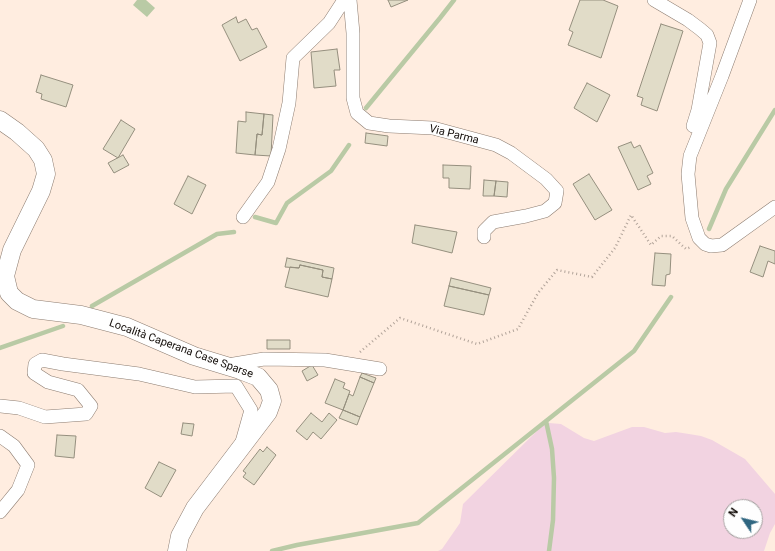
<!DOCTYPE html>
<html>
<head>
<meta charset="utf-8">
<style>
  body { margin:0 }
  #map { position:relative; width:775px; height:551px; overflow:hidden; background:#ffede0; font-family:Roboto,sans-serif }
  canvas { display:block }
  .north { position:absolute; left:723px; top:499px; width:40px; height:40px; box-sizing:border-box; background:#fefefe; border:1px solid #a09d9c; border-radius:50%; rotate:305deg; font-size:11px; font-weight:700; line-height:16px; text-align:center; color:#120c08 }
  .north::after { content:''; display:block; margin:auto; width:14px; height:18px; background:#2f6680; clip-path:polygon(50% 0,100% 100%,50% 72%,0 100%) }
</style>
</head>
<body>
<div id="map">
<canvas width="775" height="551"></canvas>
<div class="north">N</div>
</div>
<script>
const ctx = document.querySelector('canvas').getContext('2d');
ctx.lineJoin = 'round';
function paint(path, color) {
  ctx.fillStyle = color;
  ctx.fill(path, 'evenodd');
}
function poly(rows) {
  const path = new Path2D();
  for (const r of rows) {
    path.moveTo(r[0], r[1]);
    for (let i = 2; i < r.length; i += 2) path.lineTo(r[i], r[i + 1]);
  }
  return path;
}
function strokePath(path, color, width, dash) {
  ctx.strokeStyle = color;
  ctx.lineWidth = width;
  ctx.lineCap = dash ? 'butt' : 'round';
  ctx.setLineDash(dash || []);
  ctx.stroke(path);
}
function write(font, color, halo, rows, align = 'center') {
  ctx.font = font + ' Roboto,sans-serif';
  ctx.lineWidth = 3.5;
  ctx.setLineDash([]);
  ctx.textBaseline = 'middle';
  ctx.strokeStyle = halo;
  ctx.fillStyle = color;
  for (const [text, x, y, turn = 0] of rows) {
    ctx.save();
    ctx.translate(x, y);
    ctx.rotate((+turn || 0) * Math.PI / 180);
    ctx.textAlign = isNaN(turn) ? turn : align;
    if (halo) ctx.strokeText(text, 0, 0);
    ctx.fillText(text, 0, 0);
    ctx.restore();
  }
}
const green = poly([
  [549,423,561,424,584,438,594,441,632,427,644,427,665,433,676,432,689,434,701,436,712,440,745,459,775,494,775,524,770,533,764,551,438,551,442,549,460,523,463,504,544,424],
  [731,507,755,507,755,531,731,531]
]);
const water = poly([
  [137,0,146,0,155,8,147,17,133,5]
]);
const stream = poly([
  [366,108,440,18,454,0],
  [255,217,276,223,287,203,331,171,349,145],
  [709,229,726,189,775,110],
  [92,306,217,234,234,232],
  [0,348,63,326],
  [546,421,552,449,554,478,553,520,549,551],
  [272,551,297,545,418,523,634,351,671,297]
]);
const building = poly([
  [388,0,408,0,391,7,388,0],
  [580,0,603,0,618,6,601,58,568,45,573,32,569,30,580,0],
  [236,17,238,23,246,19,252,30,257,28,267,47,240,61,222,25,236,17],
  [661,24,683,31,657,111,641,105,643,98,637,96,661,24],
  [337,49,340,70,334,70,336,86,314,88,311,52,337,49],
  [41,75,73,85,66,107,41,99,42,94,36,92,41,75],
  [587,83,610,95,597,122,574,108,587,83],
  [246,112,264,114,262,135,257,134,255,155,236,153,238,121,246,122,246,112],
  [264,114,273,115,271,156,255,155,257,134,262,135,264,114],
  [121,120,135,129,118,158,103,149,121,120],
  [366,133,388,136,387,146,365,143,366,133],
  [631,142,634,148,640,145,653,173,647,176,651,184,638,190,618,147,631,142],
  [123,155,129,165,114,173,108,163,123,155],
  [443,165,471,166,470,189,449,188,449,178,443,178,443,165],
  [589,174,612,210,595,220,573,184,589,174],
  [188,176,206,185,192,214,174,204,188,176],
  [484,180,496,181,494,196,483,196,484,180],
  [496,181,508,182,507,197,494,196,496,181],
  [415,225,457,232,452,253,412,243,415,225],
  [760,246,775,251,775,264,768,261,763,277,750,272,760,246],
  [655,253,671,254,670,274,666,275,665,286,652,285,655,253],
  [287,258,334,268,332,279,322,277,323,270,300,265,299,268,285,267,287,258],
  [300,265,323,270,322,277,332,279,328,297,285,287,290,267,299,268,300,265],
  [451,278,491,288,489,295,449,286,451,278],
  [449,286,489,295,484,315,444,306,449,286],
  [267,340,290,340,290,349,267,349,267,340],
  [312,365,318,375,307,381,302,371,312,365],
  [362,373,376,378,374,383,360,377,362,373],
  [360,377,374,383,360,417,343,410,349,394,353,396,360,377],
  [335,379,345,383,343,388,350,391,343,410,325,403,335,379],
  [343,410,360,417,357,425,339,418,343,410],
  [311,413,322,422,329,413,337,420,321,439,313,432,307,440,296,431,311,413],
  [183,423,194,424,192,436,181,434,183,423],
  [57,435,76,436,74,458,55,456,57,435],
  [267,447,276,455,254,485,243,477,246,473,243,471,260,449,263,452,267,447],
  [159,462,176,470,161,497,145,488,159,462]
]);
const path = poly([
  [360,352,400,318,477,344,518,329,538,293,557,270,592,277,615,248,631,215,651,245,661,236,672,236,686,249,691,247]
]);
const street = poly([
  [350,0,353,33,353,98,357,113,369,123,389,126,433,128,496,145,511,153,546,179,557,191,555,203,545,211,526,216,493,222,484,231,484,237],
  [654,0,688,20,700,29,707,35,710,43,698,110,693,126],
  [750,0,722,76,690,156,688,174,692,218,699,238,705,244,711,246,722,245,775,207],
  [243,217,268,182,279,149,289,103,293,58,329,23,344,0],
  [228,365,264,359,325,360,380,369],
  [0,406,19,408,45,417,86,414,91,406,78,390,48,382,34,373,35,364,42,360,63,364,139,374,195,387,236,386,251,410,242,442],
  [0,436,14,446,28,465,18,490,0,512]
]);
const secondary = poly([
  [0,120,17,132,36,149,43,160,46,174,41,191,12,250,5,276,9,293,17,301,33,309,81,315,127,327,194,356,240,370,258,377,269,390,272,401,268,412,195,508,180,536,177,551]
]);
const streetNames = [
  ["Via Parma",454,135,14],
  ["Località Caperana Case Sparse",181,349,20]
];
paint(green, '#f2d3e1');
paint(water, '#b9caa5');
strokePath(stream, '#b9caa5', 4.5);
paint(building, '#e1dcc8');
strokePath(building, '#958f7e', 1);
strokePath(street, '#8c7c70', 14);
strokePath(secondary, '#8c7c70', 19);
strokePath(path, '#b1a399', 2.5, [1, 3]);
strokePath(street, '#fff', 13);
strokePath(secondary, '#fff', 18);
write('11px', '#120c08', '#fefefe', streetNames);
</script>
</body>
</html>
